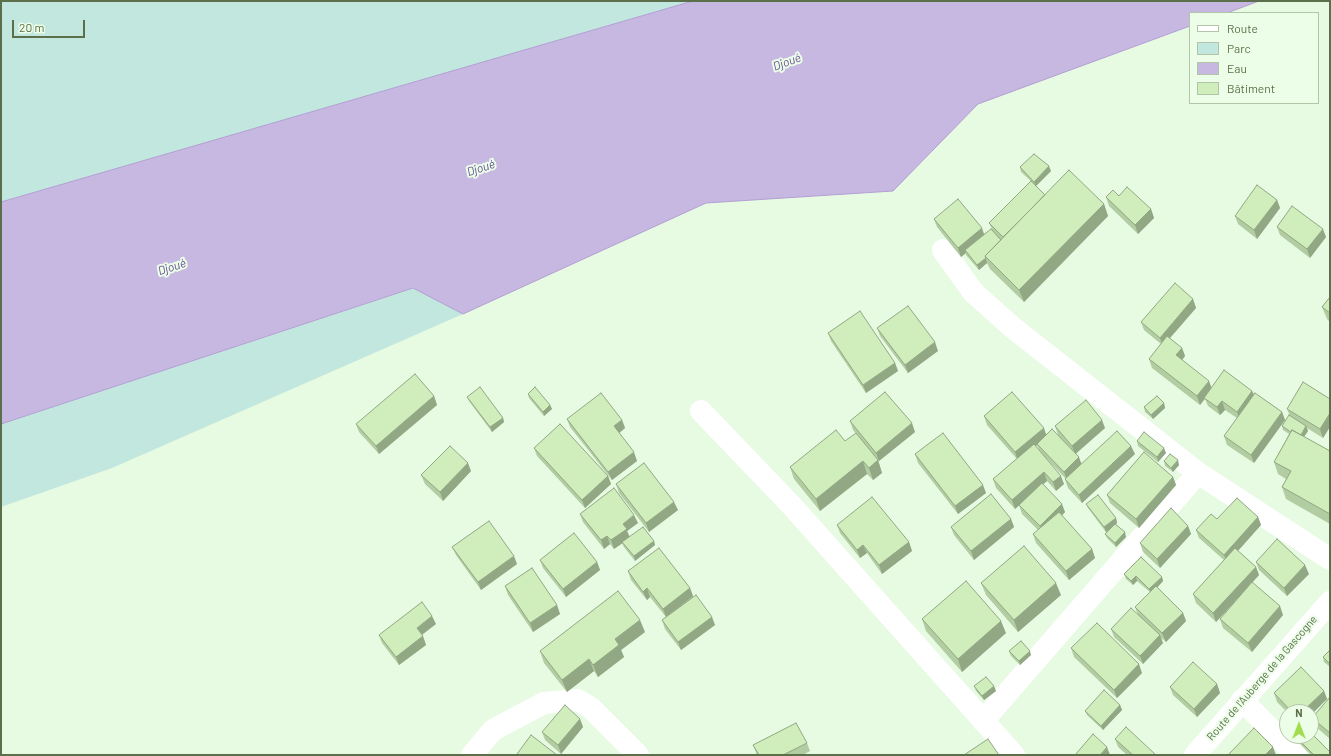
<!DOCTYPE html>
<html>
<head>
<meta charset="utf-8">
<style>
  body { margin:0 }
  #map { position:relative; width:1331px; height:756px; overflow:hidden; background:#e7fae2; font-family:Barlow,sans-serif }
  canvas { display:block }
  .frame { position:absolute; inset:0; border:2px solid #5b704a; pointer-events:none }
  .legend { position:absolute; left:1189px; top:12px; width:130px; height:92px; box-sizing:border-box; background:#ecfee8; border:1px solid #b2c5a9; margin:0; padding:5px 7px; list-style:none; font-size:12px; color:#5b704a }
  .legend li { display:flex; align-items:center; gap:8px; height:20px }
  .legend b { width:20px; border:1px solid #b2c5a9 }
  .north { position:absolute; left:1279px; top:704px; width:40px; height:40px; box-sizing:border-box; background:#ecfee8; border:1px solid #b2c5a9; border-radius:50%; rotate:0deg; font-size:11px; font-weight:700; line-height:16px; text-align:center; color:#5b704a }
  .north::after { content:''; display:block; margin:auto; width:14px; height:18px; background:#a1dd4e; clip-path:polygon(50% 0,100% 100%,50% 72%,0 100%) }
  .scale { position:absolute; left:12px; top:20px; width:73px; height:18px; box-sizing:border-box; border:2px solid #5b704a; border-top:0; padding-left:5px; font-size:12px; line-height:14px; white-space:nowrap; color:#5b704a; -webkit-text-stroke:3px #ecfee8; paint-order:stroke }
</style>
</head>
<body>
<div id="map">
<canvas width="1331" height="756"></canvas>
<div class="frame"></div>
<ul class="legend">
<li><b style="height:5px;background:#fff"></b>Route</li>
<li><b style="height:11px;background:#c2e7df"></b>Parc</li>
<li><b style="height:11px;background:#c7b8e2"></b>Eau</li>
<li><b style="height:11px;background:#d0eebc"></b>Bâtiment</li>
</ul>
<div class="north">N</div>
<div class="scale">20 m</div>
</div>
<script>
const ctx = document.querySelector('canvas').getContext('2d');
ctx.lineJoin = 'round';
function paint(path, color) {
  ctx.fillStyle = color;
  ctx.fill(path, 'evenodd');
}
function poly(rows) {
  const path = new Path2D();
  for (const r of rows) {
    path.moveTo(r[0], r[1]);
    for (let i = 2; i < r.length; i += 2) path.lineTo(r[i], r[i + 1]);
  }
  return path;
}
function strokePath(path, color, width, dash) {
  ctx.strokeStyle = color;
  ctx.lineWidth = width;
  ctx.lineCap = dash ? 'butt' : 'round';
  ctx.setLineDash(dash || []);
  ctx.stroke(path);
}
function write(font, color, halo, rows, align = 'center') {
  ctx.font = font + ' Barlow,sans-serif';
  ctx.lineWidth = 4;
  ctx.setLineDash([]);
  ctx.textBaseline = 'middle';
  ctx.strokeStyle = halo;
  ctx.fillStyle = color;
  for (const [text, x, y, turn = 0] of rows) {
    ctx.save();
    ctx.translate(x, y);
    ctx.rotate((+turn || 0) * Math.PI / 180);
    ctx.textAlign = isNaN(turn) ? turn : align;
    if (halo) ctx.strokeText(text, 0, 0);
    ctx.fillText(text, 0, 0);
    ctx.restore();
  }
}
const green = poly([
  [1,1,693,1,1,202],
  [414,288,463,314,112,468,1,507,1,424]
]);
const water = poly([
  [693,1,1259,1,1227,13,1190,13,1190,26,978,104,893,191,706,203,463,314,413,288,1,424,1,202,693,1]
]);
const minor = poly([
  [943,250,973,292,1012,327,1198,473,1330,559],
  [701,411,792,506,1014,755],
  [1242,700,1296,755],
  [983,721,1198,473],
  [472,755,493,730,544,703,578,700,591,708,638,755],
  [1195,755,1330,602]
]);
const wall = poly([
  [1020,167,1051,171,1036,186,1045,195,1104,204,1108,216,1024,302,990,269,987,263,979,270,966,255,966,253,961,257,937,227,934,219,984,234,992,229,989,223,1031,181,1021,172],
  [1119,196,1151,209,1154,218,1138,234,1109,206,1106,197],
  [1277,200,1280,208,1257,239,1238,224,1235,216],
  [1277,227,1326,237,1310,258,1280,235],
  [1330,297,1330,322,1327,319,1322,307],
  [1193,299,1196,308,1170,338,1182,348,1185,356,1182,360,1212,388,1252,391,1254,394,1282,412,1285,420,1254,463,1227,445,1224,436,1237,418,1225,410,1220,415,1208,406,1205,399,1200,405,1152,368,1149,359,1161,344,1144,330,1141,322],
  [877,328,938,351,908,373,880,336],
  [828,333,895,363,898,371,866,393,831,341],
  [528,394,550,405,552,409,544,416,529,398],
  [434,396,437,405,379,454,359,432,356,424],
  [467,397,503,418,504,422,492,432,469,401],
  [1164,403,1165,408,1153,419,1145,412,1144,407],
  [1287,409,1329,428,1323,438,1307,428,1308,431,1304,437,1330,451,1330,524,1286,499,1282,487,1286,479,1278,474,1274,462,1289,434,1283,430,1282,426,1290,416],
  [984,416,1046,435,1058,435,1055,426,1105,428,1076,454,1082,464,1135,454,1082,503,1068,488,1065,479,1065,478,1046,458,1064,484,1056,491,1047,481,1043,484,1065,512,1062,516,1092,549,1095,558,1069,580,1036,543,1033,534,1038,530,1022,514,1019,505,1015,509,996,488,993,479,1017,459,987,425],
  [1037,445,1040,451,1036,446],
  [567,419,622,420,625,428,619,433,637,461,612,480,570,427],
  [850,421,915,432,879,461,853,430],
  [845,441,878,460,882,473,873,480,867,474,820,511,794,479,790,467],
  [1137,441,1166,453,1158,462,1138,446],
  [534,448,608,476,611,484,585,508,537,456],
  [915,454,986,493,958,514,918,463],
  [1164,461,1179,465,1173,472,1165,466],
  [471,471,443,501,425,484,421,475],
  [1173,477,1176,485,1139,528,1110,503,1107,495],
  [616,484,678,510,649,532,619,493],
  [1086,504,1116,518,1117,523,1116,524,1126,537,1116,547,1107,538,1105,534,1113,526,1106,532,1088,508],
  [580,514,638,523,627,531,630,537,654,541,655,545,635,561,624,547,622,543,614,549,610,544,604,549,583,522],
  [1258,517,1261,525,1238,551,1256,567,1259,575,1252,583,1283,615,1252,652,1223,628,1220,619,1242,594,1216,622,1196,603,1193,594,1224,560,1199,538,1196,530,1217,519],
  [1011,519,1014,527,974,560,954,535,951,527],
  [837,525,909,542,912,551,882,574,867,553,860,558,840,533],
  [1188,526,1191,534,1160,568,1143,552,1140,543],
  [452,547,517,564,481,590,456,555],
  [540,560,597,562,600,570,566,597,543,568],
  [1256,562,1309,574,1287,596,1259,570],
  [628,571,690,588,693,596,715,625,681,650,665,629,662,620,666,617,650,597,647,600,631,580],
  [1124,574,1162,577,1163,581,1157,588,1183,613,1186,621,1166,642,1160,637,1163,643,1143,664,1114,637,1111,629,1138,615,1135,607,1150,592,1137,581,1133,585,1126,579],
  [981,583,1061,595,1018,632,986,595],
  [505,586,557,605,560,614,533,632,508,595],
  [922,619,1006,633,962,672,926,631],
  [436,624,422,635,426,645,399,665,382,643,379,635],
  [645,632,621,650,624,657,598,677,594,671,567,692,544,663,540,651],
  [1071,648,1142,673,1117,698,1074,657],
  [1330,650,1330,667,1324,662,1323,657],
  [1009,651,1031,655,1020,665,1011,656],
  [1217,684,1220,693,1197,717,1173,695,1170,687],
  [974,686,996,691,984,700,976,691],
  [1324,691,1327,699,1311,712,1287,712,1277,702,1274,693],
  [1330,697,1330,739,1315,726,1312,718],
  [1120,705,1122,710,1103,730,1087,715,1085,711],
  [580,719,583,727,561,754,545,740,542,732],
  [1297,738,1330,755,1311,755,1298,742],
  [1115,739,1156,755,1127,755,1118,747],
  [807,743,810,751,803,755,757,755,753,745]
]);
const shadedWall = poly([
  [1049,166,1051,171,1036,186,1034,182],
  [1277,200,1280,208,1257,239,1254,230],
  [1104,204,1108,216,1024,302,1019,290],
  [1151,209,1154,218,1138,234,1135,225],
  [982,228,985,237,965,250,966,253,961,257,958,248],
  [1323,229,1326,237,1310,258,1307,249],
  [986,258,987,263,979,270,977,265],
  [1193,299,1196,308,1163,346,1160,338],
  [935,342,938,351,908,373,905,365],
  [1182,348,1185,356,1179,364,1176,355],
  [895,363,898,371,866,393,863,385],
  [1209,381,1212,389,1200,405,1197,396],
  [1252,391,1256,399,1240,421,1237,412],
  [434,396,437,405,379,454,376,446],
  [1222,401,1225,410,1220,415,1217,407],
  [1164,403,1165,408,1153,419,1151,415],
  [550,405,552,409,544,416,543,412],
  [1282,412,1285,420,1254,463,1251,455],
  [1330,413,1330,427,1323,438,1320,429],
  [503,418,504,422,492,432,490,427],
  [622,420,625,428,617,435,614,426],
  [1102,420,1105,428,1075,454,1072,446],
  [912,423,915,432,879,461,876,453],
  [1306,426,1308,431,1301,441,1299,437],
  [1044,428,1047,437,1037,444,1037,445,1018,461,1015,452],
  [1131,446,1135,454,1082,503,1079,495],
  [1164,448,1166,453,1158,462,1157,457],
  [634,452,637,461,612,480,608,472],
  [1079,457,1082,466,1067,480,1064,472],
  [878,460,882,473,873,480,869,468],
  [1178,460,1179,465,1173,472,1171,468],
  [863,461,867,474,820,511,816,499],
  [468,463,471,471,443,501,440,492],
  [1044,472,1047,481,1015,509,1012,500],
  [608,476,611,484,585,508,582,500],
  [1061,476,1064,484,1056,491,1053,482],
  [1173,477,1176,485,1139,528,1136,519],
  [983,485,986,493,958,514,955,506],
  [674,502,678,510,649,532,646,523],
  [1062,504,1065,512,1043,534,1040,526],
  [634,515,638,523,627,531,630,538,614,549,611,540,623,524],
  [1258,517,1261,525,1227,563,1224,555],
  [1116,518,1117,523,1106,532,1104,527],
  [1011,519,1014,527,974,560,971,551],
  [1188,526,1191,534,1160,568,1157,559],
  [1125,532,1126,537,1116,547,1115,543],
  [607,536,610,544,604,549,601,540],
  [654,541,655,545,635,561,634,556],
  [909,542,912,551,882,574,879,565],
  [863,545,867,553,860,558,857,550],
  [1092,549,1095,558,1069,580,1066,571],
  [514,556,517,564,481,590,478,582],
  [597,562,600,570,566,597,563,589],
  [1305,565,1309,574,1287,596,1284,588],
  [1256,567,1259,575,1216,622,1213,613],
  [1136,576,1137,581,1133,585,1131,581],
  [1162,577,1163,581,1151,594,1149,589],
  [1056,583,1061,595,1018,632,1014,620],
  [647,588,650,597,647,600,643,592],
  [690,588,693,596,666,617,663,609],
  [557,605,560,614,533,632,530,623],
  [1280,606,1283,615,1252,652,1248,643],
  [1183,613,1186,621,1166,642,1162,633],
  [432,616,436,624,420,636,417,628],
  [712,617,715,625,681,650,678,642],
  [640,620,645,632,621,650,624,657,598,677,593,665,615,639],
  [1001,621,1006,633,962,672,958,659],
  [1160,635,1163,643,1143,664,1140,656],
  [423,636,426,645,399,665,396,657],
  [1030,651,1031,655,1020,665,1019,661],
  [589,659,594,671,567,692,562,680],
  [1139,664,1142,673,1117,698,1114,690],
  [1217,684,1220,693,1197,717,1194,709],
  [994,686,996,691,984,700,982,696],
  [1324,691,1327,699,1311,715,1311,712,1302,712],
  [1120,705,1122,710,1103,730,1101,726],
  [580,719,583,727,561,754,558,745],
  [1107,747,1110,755,1100,755],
  [1273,747,1276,755,1265,755]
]);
const building = poly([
  [1034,154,1049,166,1034,182,1020,167,1034,154],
  [1069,170,1104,204,1019,290,985,256,1069,170],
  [1031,181,1045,195,1003,237,989,223,1031,181],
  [1257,185,1277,200,1254,230,1235,216,1257,185],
  [1127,187,1151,209,1135,225,1106,197,1113,190,1119,196,1127,187],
  [958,199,982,228,958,248,934,219,958,199],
  [1292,206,1323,229,1307,249,1277,227,1292,206],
  [991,229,1001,240,985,256,986,258,977,265,965,250,991,229],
  [1175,283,1193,299,1160,338,1141,322,1175,283],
  [1330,297,1330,313,1322,307,1330,297],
  [908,306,935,342,905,365,877,328,908,306],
  [860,311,895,363,863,385,828,333,860,311],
  [1167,336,1182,348,1176,355,1209,381,1197,396,1149,359,1167,336],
  [1224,370,1252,391,1237,412,1222,401,1217,407,1204,398,1224,370],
  [415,374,434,396,376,446,356,424,415,374],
  [1303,382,1330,399,1330,413,1320,429,1287,409,1303,382],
  [480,387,503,418,490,427,467,397,480,387],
  [535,387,550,405,543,412,528,394,535,387],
  [885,392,912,423,876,453,850,421,885,392],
  [1012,392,1044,428,1015,452,984,416,1012,392],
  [601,393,622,420,614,426,634,452,608,472,567,419,601,393],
  [1255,393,1282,412,1251,455,1224,436,1255,393],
  [1157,396,1164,403,1151,415,1144,407,1157,396],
  [1086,400,1102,420,1072,446,1055,426,1086,400],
  [1289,415,1306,426,1301,435,1292,430,1291,432,1282,426,1289,415],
  [560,424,608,476,582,500,534,448,560,424],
  [1052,429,1079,457,1064,472,1037,444,1052,429],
  [836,430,845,441,856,433,878,460,869,468,863,461,816,499,790,467,836,430],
  [1292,430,1330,451,1330,514,1282,487,1291,471,1274,462,1292,430],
  [1117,431,1131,446,1079,495,1065,479,1117,431],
  [1144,432,1164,448,1157,457,1137,441,1144,432],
  [943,433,983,485,955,506,915,454,943,433],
  [1034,444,1061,476,1053,482,1044,472,1012,500,993,479,1034,444],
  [450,446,468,463,440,492,421,475,450,446],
  [1144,452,1173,477,1136,519,1107,495,1144,452],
  [1170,454,1178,460,1171,468,1164,461,1170,454],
  [644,463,674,502,646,523,616,484,644,463],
  [1042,483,1062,504,1040,526,1019,505,1042,483],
  [614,488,634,515,623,524,627,529,611,540,607,536,601,540,580,514,614,488],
  [991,494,1011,519,971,551,951,527,991,494],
  [1098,495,1116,518,1104,527,1086,504,1098,495],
  [872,497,909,542,879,565,863,545,857,550,837,525,872,497],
  [1237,498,1258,517,1224,555,1196,530,1211,514,1217,519,1237,498],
  [1171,508,1188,526,1157,559,1140,543,1171,508],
  [1059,512,1092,549,1066,571,1033,534,1059,512],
  [489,521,514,556,478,582,452,547,489,521],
  [1115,524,1125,532,1115,543,1105,534,1115,524],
  [643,527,654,541,634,556,622,542,643,527],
  [574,533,597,562,563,589,540,560,574,533],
  [1277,539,1305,565,1284,588,1256,562,1277,539],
  [1024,546,1056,583,1014,620,981,583,1024,546],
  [659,548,690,588,663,609,647,588,643,592,628,571,659,548],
  [1235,548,1256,567,1213,613,1193,594,1235,548],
  [1141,557,1162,577,1149,589,1136,576,1131,581,1124,574,1141,557],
  [532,568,557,605,530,623,505,586,532,568],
  [966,581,1001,621,958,659,922,619,966,581],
  [1252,582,1280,606,1248,643,1220,619,1252,582],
  [1156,586,1183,613,1162,633,1135,607,1156,586],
  [618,591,640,620,615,639,619,645,593,665,589,659,562,680,540,651,618,591],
  [696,595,712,617,678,642,662,620,696,595],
  [422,602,432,616,417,628,423,636,396,657,379,635,422,602],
  [1131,608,1160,635,1140,656,1111,629,1131,608],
  [1097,623,1139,664,1114,690,1071,648,1097,623],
  [1021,641,1030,651,1019,661,1009,651,1021,641],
  [1330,650,1330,664,1323,657,1330,650],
  [1193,662,1217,684,1194,709,1170,687,1193,662],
  [1301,667,1324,691,1302,712,1292,712,1274,693,1301,667],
  [986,677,994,686,982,696,974,686,986,677],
  [1104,690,1120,705,1101,726,1085,711,1104,690],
  [1330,697,1330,733,1312,718,1330,697],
  [565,705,580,719,558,745,542,732,565,705],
  [796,723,807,743,783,755,759,755,753,745,796,723],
  [1126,727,1156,755,1133,755,1115,739,1126,727],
  [1254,728,1273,747,1265,755,1228,755,1254,728],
  [1311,733,1330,752,1330,755,1314,755,1297,738,1299,736,1311,736,1311,733],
  [1093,734,1107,747,1100,755,1075,755,1093,734],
  [531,735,557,755,519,755,517,754,531,735],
  [988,739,999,755,964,755,988,739]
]);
const streetNames = [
  ["Route de l'Auberge de la Gascogne",1262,678,-49]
];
const waterNames = [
  ["Djoué",787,62,-20],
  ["Djoué",481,168,-18],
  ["Djoué",172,267,-18]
];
paint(green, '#c2e7df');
paint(water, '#c7b8e2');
strokePath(water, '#b29fd3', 1);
strokePath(minor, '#fff', 22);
paint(wall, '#b3cda2');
paint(shadedWall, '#92a784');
paint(building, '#d0eebc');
strokePath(building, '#92a784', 1);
write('11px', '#5b704a', '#ecfee8', streetNames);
write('italic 12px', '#694f97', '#ecfee8', waterNames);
</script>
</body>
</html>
